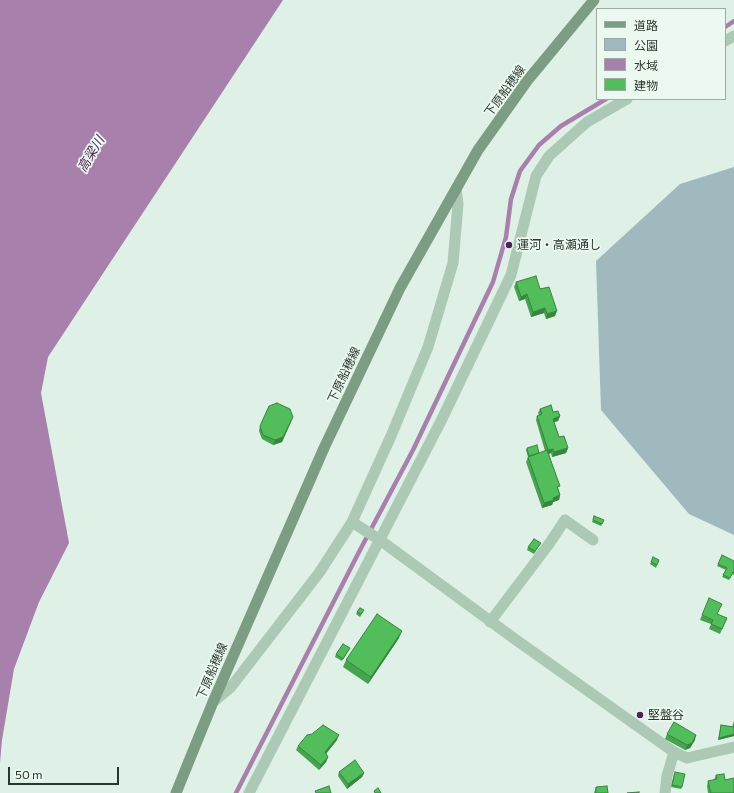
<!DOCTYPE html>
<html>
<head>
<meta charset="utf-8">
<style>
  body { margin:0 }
  #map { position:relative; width:734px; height:793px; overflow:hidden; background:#dff1e6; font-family:Commissioner,"Noto Sans JP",sans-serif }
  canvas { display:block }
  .legend { position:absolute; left:596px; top:8px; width:130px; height:92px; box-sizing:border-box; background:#ebf9f1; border:1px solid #9eaba2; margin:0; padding:5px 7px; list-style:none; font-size:12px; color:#2a372c }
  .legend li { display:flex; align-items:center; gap:8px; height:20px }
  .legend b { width:20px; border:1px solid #9eaba2 }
  .scale { position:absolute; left:8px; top:767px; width:111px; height:18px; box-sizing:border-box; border:2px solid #2a372c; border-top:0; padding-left:5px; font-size:12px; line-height:14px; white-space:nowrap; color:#2a372c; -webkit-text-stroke:3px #ebf9f1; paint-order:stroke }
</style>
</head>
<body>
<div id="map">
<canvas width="734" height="793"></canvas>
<ul class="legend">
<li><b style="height:5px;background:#7d9c84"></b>道路</li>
<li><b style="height:11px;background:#a0b9bf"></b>公園</li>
<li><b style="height:11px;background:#a880ac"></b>水域</li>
<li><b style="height:11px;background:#51bd5b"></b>建物</li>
</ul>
<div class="scale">50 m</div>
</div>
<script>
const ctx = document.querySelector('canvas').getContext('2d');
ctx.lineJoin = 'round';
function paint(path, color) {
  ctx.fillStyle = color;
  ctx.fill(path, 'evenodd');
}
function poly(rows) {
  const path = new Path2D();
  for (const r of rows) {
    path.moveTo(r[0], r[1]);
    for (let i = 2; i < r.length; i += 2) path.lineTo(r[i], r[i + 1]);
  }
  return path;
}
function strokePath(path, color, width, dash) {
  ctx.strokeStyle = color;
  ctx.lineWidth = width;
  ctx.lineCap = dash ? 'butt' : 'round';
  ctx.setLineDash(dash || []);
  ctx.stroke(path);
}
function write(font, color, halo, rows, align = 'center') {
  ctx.font = font + ' Commissioner,"Noto Sans JP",sans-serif';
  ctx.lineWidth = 3.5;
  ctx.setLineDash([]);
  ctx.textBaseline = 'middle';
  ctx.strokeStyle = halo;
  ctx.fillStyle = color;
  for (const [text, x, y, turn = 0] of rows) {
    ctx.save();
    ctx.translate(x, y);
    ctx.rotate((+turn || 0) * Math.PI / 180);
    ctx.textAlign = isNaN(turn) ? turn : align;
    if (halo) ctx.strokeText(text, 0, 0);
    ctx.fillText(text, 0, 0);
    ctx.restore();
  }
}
const green = poly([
  [734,167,734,535,689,514,601,410,596,261,680,184]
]);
const water = poly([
  [0,0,283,0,48,357,41,393,69,543,39,602,14,669,2,740,0,763]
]);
const stream = poly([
  [725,27,734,21],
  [236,793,360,550,413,450,493,282,506,237,511,199,520,171,539,145,561,126,606,99]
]);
const minor = poly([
  [725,41,734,36],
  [352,522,380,540,512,637,674,752,687,758,734,747],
  [490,622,549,544,565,520,593,540],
  [213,702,231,687,319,573,352,522,391,436,428,347,453,263,458,204,456,189],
  [249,793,441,421,511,275,536,176,549,156,587,122,627,99],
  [665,793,667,776,674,752]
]);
const secondary = poly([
  [176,793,213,702,324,448,400,288,478,150,527,81,594,0]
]);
const wall = poly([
  [516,282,540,289,555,316,546,319,544,313,531,317,525,299,519,301,514,287],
  [540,409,553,412,560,416,558,421,554,422,559,437,568,448,566,453,552,457,551,453,549,454,560,495,559,500,553,502,552,505,542,508,526,462,528,457,526,450,527,448,538,454,545,451,536,420,537,416,539,415,538,413],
  [291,422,282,442,273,445,262,439,259,431,260,426],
  [594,516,604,520,601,526,592,522],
  [541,543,534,554,527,550,528,547],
  [659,560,656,568,650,564,651,562],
  [734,561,734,575,732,574,729,580,722,577,726,570,717,566,718,564],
  [357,612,363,612,360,617,356,614],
  [717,614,727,618,720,634,709,629,711,624,700,620,702,615],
  [399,638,368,684,343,667,346,660],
  [350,648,342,661,335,657,336,654],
  [734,721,734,736,718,740,721,725,732,727],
  [667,734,695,740,690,748,685,750,665,739],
  [337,740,326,754,328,757,326,762,319,770,296,750,298,746],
  [339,772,364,773,362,777,347,789,338,776],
  [674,774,682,787,681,789,671,787],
  [716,775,725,780,734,793,705,793,708,793,707,786,708,781,714,780],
  [596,787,608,793,594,793]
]);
const shadedWall = poly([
  [527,294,525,299,519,301,521,297],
  [545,308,544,313,531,317,533,312],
  [557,311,555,316,546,319,547,314],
  [560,416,558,421,551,423,553,419],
  [293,417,282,442,273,445,275,440],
  [568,448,566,453,552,457,554,452],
  [553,449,551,453,546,455,548,450],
  [560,495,559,500,553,502,552,505,542,508,544,503,553,498],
  [402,631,399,638,368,684,371,677],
  [734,734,734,736,718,740,719,738],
  [339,735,337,740,323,757,325,752],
  [696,735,695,740,690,748,685,750,687,745],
  [328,757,326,762,319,770,321,765],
  [364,773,362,777,347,789,348,784]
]);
const building = poly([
  [536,276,540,289,549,287,557,311,547,314,545,308,533,312,527,294,521,297,516,282,536,276],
  [277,403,290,409,293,417,283,437,275,440,263,435,260,426,269,406,277,403],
  [551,405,553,412,558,411,560,416,553,419,559,437,564,436,568,448,554,452,553,449,548,450,537,416,542,414,540,409,551,405],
  [537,445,539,453,529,456,527,448,537,445],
  [547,450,560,486,557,487,560,495,553,498,554,500,544,503,528,457,547,450],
  [594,516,604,520,602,524,593,520,594,516],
  [534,539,541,543,535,551,528,547,534,539],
  [722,555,734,561,734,573,733,572,730,578,723,575,727,568,718,564,722,555],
  [653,557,659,560,657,565,651,562,653,557],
  [709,598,722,604,717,614,727,618,722,629,711,624,713,620,702,615,709,598],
  [360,608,364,610,361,614,357,612,360,608],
  [377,614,402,631,371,677,346,660,377,614],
  [343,644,350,648,343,659,336,654,343,644],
  [674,722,696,735,692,743,687,745,667,734,674,722],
  [323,725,339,735,325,752,328,757,321,765,298,746,307,735,312,734,323,725],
  [721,725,734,727,734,734,719,738,721,725],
  [355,760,364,773,348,784,339,772,355,760],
  [675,772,685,774,682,787,672,785,675,772],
  [724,774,725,780,734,778,734,793,711,793,708,781,717,779,716,775,724,774],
  [329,786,331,793,316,793,315,791,329,786],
  [607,786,608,793,596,793,596,787,607,786],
  [378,788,381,793,375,793,374,791,378,788],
  [639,792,639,793,627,793,639,792]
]);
const markers = [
  [509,245,4,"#522256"],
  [640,715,4,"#522256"]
];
const streetNames = [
  ["下原船穂線",505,91,-54],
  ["下原船穂線",344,375,-65],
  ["下原船穂線",212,671,-67]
];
const poiNames = [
  ["運河・高瀬通し",517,245],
  ["堅盤谷",648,715]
];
const waterNames = [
  ["高梁川",91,154,-59]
];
paint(green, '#a0b9bf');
paint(water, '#a880ac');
strokePath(stream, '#a880ac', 4.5);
strokePath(minor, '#acc9b5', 11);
strokePath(secondary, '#7d9c84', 11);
paint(wall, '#46a34e');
paint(shadedWall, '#398440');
paint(building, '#51bd5b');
strokePath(building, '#398440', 1);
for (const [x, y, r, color] of markers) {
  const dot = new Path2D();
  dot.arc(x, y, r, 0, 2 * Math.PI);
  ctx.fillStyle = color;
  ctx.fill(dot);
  strokePath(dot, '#ebf9f1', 1.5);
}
write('12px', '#2a372c', '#ebf9f1', streetNames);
write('12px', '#2a372c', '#ebf9f1', poiNames, 'left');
write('italic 13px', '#522256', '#ebf9f1', waterNames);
</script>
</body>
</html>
